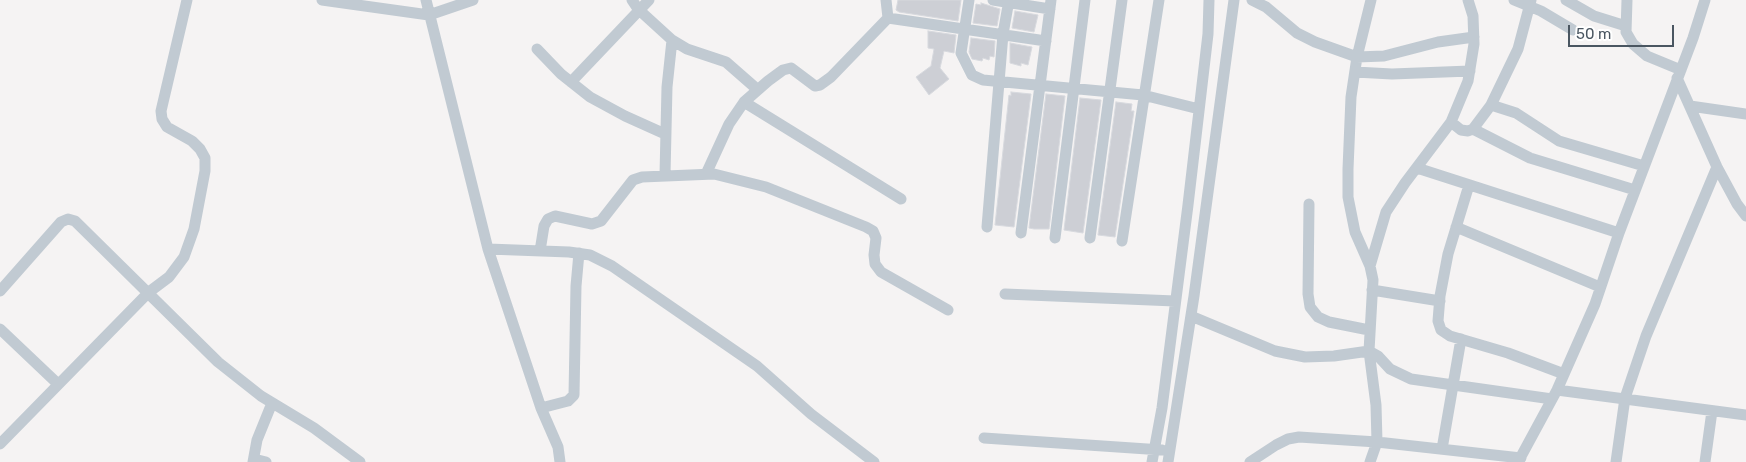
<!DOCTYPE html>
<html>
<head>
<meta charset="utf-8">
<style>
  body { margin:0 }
  #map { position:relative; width:1746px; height:462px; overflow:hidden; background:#f5f3f3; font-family:Rubik,sans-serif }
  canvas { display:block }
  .scale { position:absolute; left:1568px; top:25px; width:106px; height:22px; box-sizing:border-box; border:2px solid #4a5661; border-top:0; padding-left:6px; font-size:15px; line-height:18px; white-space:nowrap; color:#4a5661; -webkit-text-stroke:4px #fff; paint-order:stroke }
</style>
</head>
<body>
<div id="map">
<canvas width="1746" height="462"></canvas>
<div class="scale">50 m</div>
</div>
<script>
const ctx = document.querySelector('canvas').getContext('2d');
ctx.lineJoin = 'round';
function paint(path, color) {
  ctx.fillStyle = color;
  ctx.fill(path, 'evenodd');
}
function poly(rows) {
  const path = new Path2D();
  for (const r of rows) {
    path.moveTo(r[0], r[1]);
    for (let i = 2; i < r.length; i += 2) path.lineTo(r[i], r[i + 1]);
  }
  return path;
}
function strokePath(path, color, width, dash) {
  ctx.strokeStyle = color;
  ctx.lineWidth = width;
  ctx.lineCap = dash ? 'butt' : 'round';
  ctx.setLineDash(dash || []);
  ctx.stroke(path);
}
const building = poly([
  [898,0,961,0,958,21,899,12,896,10,898,0],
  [981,3,1000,9,997,26,973,23,976,4,981,5,981,3],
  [1015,11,1038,15,1034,32,1012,28,1015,11],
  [928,31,956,35,954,53,944,51,940,68,949,79,929,95,916,77,931,66,934,49,928,48,928,31],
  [971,38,995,41,994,57,990,56,989,60,983,58,982,61,972,59,969,52,971,38],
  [1010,43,1032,47,1028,65,1021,63,1021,66,1010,63,1010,43],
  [1011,92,1031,94,1014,227,995,225,1009,95,1011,96,1011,92],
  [1046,94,1065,96,1049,229,1034,229,1029,228,1046,94],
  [1080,98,1101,100,1083,233,1064,230,1080,98],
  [1116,102,1132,104,1131,111,1134,111,1115,237,1098,235,1116,102]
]);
const street = poly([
  [322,0,429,15,473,0],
  [426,0,488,249,541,408,558,447,560,462],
  [632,0,638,9,672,40,687,49,726,62,758,90],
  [886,0,888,18,1046,41],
  [969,0,961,53,972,75,983,80,1143,95,1199,109],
  [993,0,1050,9],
  [1252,0,1266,7,1297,33,1315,42,1357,57,1384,56,1438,42,1474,37],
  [1514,0,1541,11,1573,30],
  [1566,0,1594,16,1626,26],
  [1627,0,1626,32,1633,44,1647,56,1681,70],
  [537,49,561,74,590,97,625,116,665,134],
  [1355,72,1392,74,1470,71],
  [1677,78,1717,167,1737,204,1746,216],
  [571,82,649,0],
  [744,102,901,199],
  [1491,105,1516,113,1559,141,1644,166],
  [1690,106,1746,114],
  [1451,122,1461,130,1468,131,1473,129,1491,105,1518,49,1531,0],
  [1473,129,1530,158,1635,190],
  [1417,168,1619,233],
  [706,174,729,124,744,102,768,81,783,70,791,68,815,86,820,85,831,77,888,18],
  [665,175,667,87,672,40],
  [1469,185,1448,254,1440,296,1438,321,1441,330,1450,336,1508,353,1564,374],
  [1309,204,1308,294,1310,307,1318,317,1329,322,1369,330],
  [987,227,1003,34,1009,0],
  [1456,227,1600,287],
  [1021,233,1051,0],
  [1055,238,1085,0],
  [1090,238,1122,0],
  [1122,241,1159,0],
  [488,249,569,252,590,255,612,266,757,366,811,414,874,462],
  [540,251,544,226,548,219,555,216,592,224,601,221,633,180,642,177,714,174,766,187,866,227,873,231,876,238,874,255,875,264,881,272,948,310],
  [1370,266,1386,212,1405,183,1451,122,1468,81,1474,44,1473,16,1468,0],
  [1372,290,1440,301],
  [0,291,61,222,68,219,75,221,218,362,261,396,314,428,360,462],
  [1005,294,1175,301],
  [1191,316,1275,351,1305,357,1334,356,1369,351,1378,356,1390,369,1411,379,1552,399],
  [0,329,58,384],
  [1557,390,1746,415],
  [541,408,568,401,574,395,576,286,579,253],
  [984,438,1162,450],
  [0,444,149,292,169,277,184,257,194,229,205,171,205,158,200,149,192,141,167,127,162,119,161,111,187,0],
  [1442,449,1461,339],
  [254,459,266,462],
  [253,462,257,440,272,403],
  [1152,462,1162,408,1188,205,1208,34,1209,0],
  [1168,462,1194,296,1234,0],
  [1250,462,1276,445,1288,439,1299,437,1377,442,1521,458],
  [1370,462,1377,442,1376,405,1369,351,1373,280,1370,266,1355,232,1348,197,1348,169,1351,97,1357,57,1371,0],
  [1518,462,1557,390,1595,304,1619,233,1693,38,1705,0],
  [1616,462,1625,398,1646,336,1717,167],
  [1705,462,1712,411]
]);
paint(building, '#cdcfd5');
strokePath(building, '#d7d9de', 1);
strokePath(street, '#c1cad2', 11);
</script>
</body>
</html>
